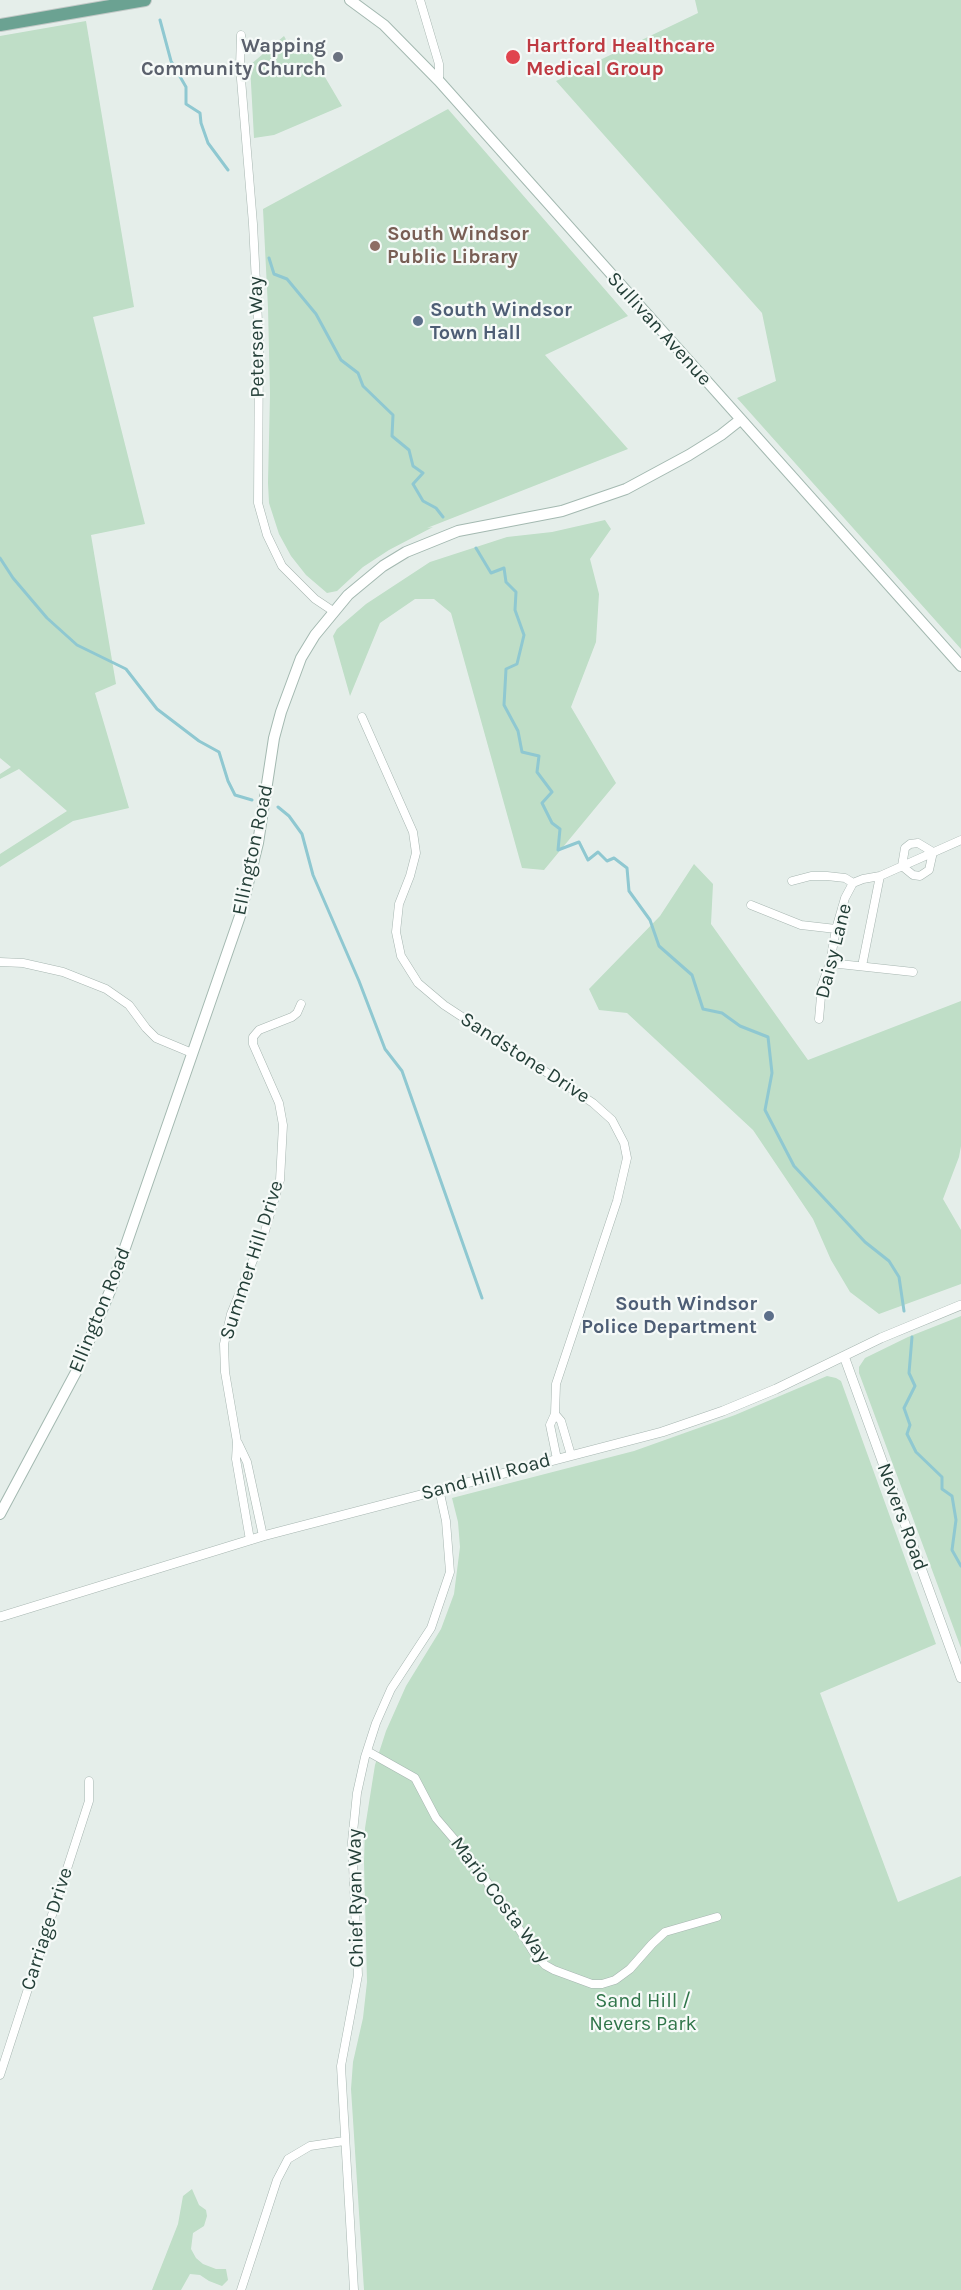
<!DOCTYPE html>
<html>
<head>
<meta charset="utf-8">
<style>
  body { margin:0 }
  canvas { display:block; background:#e5eeea }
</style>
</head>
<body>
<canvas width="961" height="2290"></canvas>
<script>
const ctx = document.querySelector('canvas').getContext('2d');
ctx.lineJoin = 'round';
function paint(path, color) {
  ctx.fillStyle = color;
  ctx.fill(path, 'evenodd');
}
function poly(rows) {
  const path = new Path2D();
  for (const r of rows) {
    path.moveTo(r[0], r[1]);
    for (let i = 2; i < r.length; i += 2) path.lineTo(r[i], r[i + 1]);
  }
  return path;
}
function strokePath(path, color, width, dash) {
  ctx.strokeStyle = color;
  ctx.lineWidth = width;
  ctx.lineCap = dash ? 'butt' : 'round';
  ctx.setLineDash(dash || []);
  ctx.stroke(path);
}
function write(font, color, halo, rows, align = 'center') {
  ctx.font = font + ' Karla,sans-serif';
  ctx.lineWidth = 4.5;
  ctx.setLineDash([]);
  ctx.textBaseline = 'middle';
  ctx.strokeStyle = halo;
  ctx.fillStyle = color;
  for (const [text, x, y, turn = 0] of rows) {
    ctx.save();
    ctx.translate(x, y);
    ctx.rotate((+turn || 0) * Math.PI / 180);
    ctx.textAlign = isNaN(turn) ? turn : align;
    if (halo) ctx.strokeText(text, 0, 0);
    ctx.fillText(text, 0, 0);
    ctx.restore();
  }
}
const green = poly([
  [695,0,961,0,961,649,737,398,776,381,762,313,556,81,698,13],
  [86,21,134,307,93,317,145,524,91,535,116,684,95,693,129,808,73,821,0,867,0,854,67,811,19,769,0,779,0,774,11,767,0,758,0,36],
  [284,36,294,54,309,50,342,106,274,135,254,138,250,65],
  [448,109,628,316,545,355,628,449,427,528,433,527,389,550,363,567,337,591,327,593,306,575,291,556,279,534,269,503,268,483,270,394,268,308,263,209],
  [605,520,611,529,590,559,599,594,596,642,571,707,616,783,544,870,522,868,451,613,434,599,415,599,380,623,350,696,333,636,337,629,366,604,430,562,507,537,552,532],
  [694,864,713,884,711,924,808,1060,961,1001,961,1146,959,1157,943,1199,961,1230,961,1284,879,1314,850,1292,831,1260,813,1219,753,1130,627,1013,599,1010,589,989,660,916],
  [961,1316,961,1648,859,1373,859,1367,865,1358,908,1337],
  [827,1376,836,1378,841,1381,936,1644,820,1693,898,1902,961,1876,961,2290,364,2290,351,2089,353,2062,363,2018,367,1982,364,1862,365,1828,375,1765,386,1731,406,1686,441,1629,454,1594,460,1547,458,1522,452,1498,634,1451,735,1415],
  [192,2189,199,2205,206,2210,207,2216,204,2226,193,2233,191,2249,196,2258,203,2264,216,2269,226,2269,228,2280,222,2286,209,2281,200,2275,190,2274,181,2290,152,2290,178,2224,183,2196]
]);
const stream = poly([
  [160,20,171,61,186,87,186,104,200,113,201,123,208,143,228,170],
  [269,258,274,274,287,279,316,314,341,360,358,373,363,386,393,415,392,436,409,450,413,466,423,473,413,484,423,501,436,508,443,517],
  [476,548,491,573,504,568,506,582,516,592,515,610,524,635,517,664,506,669,504,705,518,731,522,752,539,756,537,772,552,792,542,803,552,823,560,829,558,850,579,842,588,860,598,852,607,861,614,858,627,868,629,891,650,920,659,946,692,975,703,1009,722,1013,740,1026,768,1037,772,1073,765,1110,794,1166,865,1242,889,1261,899,1277,904,1311],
  [0,558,13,578,47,618,77,645,126,669,157,709,199,741,219,752,228,781,235,795,252,800],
  [278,807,289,816,302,834,313,875,359,981,385,1049,402,1071,482,1298],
  [912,1337,909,1373,915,1386,904,1408,910,1425,907,1434,916,1452,942,1477,942,1489,952,1496,956,1520,952,1550,961,1566]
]);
const minor = poly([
  [420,0,439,64,439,81],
  [241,35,240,67,253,224,259,342,258,503,267,535,282,566,315,599,333,611],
  [362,717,413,832,416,853,410,876,399,904,396,932,401,956,418,983,444,1005,593,1103,612,1120,624,1143,627,1158,617,1201,556,1384,555,1414,550,1425,557,1459],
  [918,843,933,852,929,870,920,876,913,875,902,866,905,848,910,844,918,843],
  [792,881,811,876,827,876,845,878,853,883],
  [853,883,863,879,880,876,961,840],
  [751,905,801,925,836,929],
  [0,962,23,963,63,972,106,989,129,1005,146,1028,156,1038,192,1053],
  [830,963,913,972],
  [862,966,880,876],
  [819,1019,822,985,830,963,836,929,845,898,853,883],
  [555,1414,561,1421,571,1455],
  [238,1443,247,1462,263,1536],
  [250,1540,236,1459,237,1442,225,1372,224,1344,231,1314,265,1231,280,1180,283,1125,279,1103,253,1044,253,1037,259,1030,292,1017,297,1013,301,1004],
  [367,1751,415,1778,436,1818,466,1853,508,1911,534,1953,545,1965,554,1970,592,1984,602,1984,615,1980,630,1969,652,1944,665,1932,717,1917],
  [0,2075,89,1801,89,1781],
  [241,2290,277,2180,288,2159,310,2146,344,2141],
  [354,2290,341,2066,358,1975,352,1842,357,1793,365,1757,376,1723,391,1689,431,1628,450,1572,446,1521,439,1489]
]);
const tertiary = poly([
  [844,1356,961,1678],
  [0,1617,263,1536,662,1432,723,1411,776,1389,881,1338,961,1305]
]);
const secondary = poly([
  [350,0,384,25,439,81,961,666],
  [0,1514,76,1372,110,1291,240,916,258,843,274,738,281,712,301,658,315,635,348,595,383,566,406,552,458,531,562,511,626,489,689,455,721,435,740,420]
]);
const primary = poly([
  [0,25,145,0]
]);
const markers = [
  [338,57,6,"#6b7280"],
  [513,57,8,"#e0444e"],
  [375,246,6,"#8d6e63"],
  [418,321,6,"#5c6f8a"],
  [769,1316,6,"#5c6f8a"]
];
const worshipNames = [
  ["Wapping",326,46],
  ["Community Church",326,69]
];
const healthNames = [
  ["Hartford Healthcare",526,46],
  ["Medical Group",526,69]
];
const educationNames = [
  ["South Windsor",387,234],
  ["Public Library",387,257]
];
const serviceNames = [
  ["South Windsor",430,310],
  ["Town Hall",430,333],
  ["South Windsor",757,1304,"right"],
  ["Police Department",757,1327,"right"]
];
const streetNames = [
  ["Sullivan Avenue",659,329,48],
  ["Petersen Way",257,337,-91],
  ["Ellington Road",253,850,-78],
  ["Daisy Lane",834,951,-76],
  ["Sandstone Drive",525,1058,33],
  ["Summer Hill Drive",252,1260,-72],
  ["Ellington Road",100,1310,-68],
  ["Sand Hill Road",486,1477,-15],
  ["Nevers Road",902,1517,70],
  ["Chief Ryan Way",356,1898,-91],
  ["Mario Costa Way",500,1900,53],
  ["Carriage Drive",47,1929,-72]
];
const parkNames = [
  ["Sand Hill /",643,2001],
  ["Nevers Park",643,2024]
];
paint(green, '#bfdec7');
strokePath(stream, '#8fc8d1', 3);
strokePath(minor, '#a7b6b1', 9);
strokePath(tertiary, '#a7b6b1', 10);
strokePath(secondary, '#a4b9b1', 12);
strokePath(primary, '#c2c9c7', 14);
strokePath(minor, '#fff', 8);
strokePath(tertiary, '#fff', 9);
strokePath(secondary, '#fff', 10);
strokePath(primary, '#6ba292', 12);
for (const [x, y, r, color] of markers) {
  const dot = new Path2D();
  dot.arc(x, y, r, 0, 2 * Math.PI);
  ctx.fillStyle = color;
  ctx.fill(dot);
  strokePath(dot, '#f6faf8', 2);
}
write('bold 20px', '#5b616d', '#f6faf8', worshipNames, 'right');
write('bold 20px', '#be3a42', '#f6faf8', healthNames, 'left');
write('bold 20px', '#785e54', '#f6faf8', educationNames, 'left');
write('bold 20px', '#4e5e75', '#f6faf8', serviceNames, 'left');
write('20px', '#243f38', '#f6faf8', streetNames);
write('20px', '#2f7549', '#f6faf8', parkNames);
</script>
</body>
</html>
